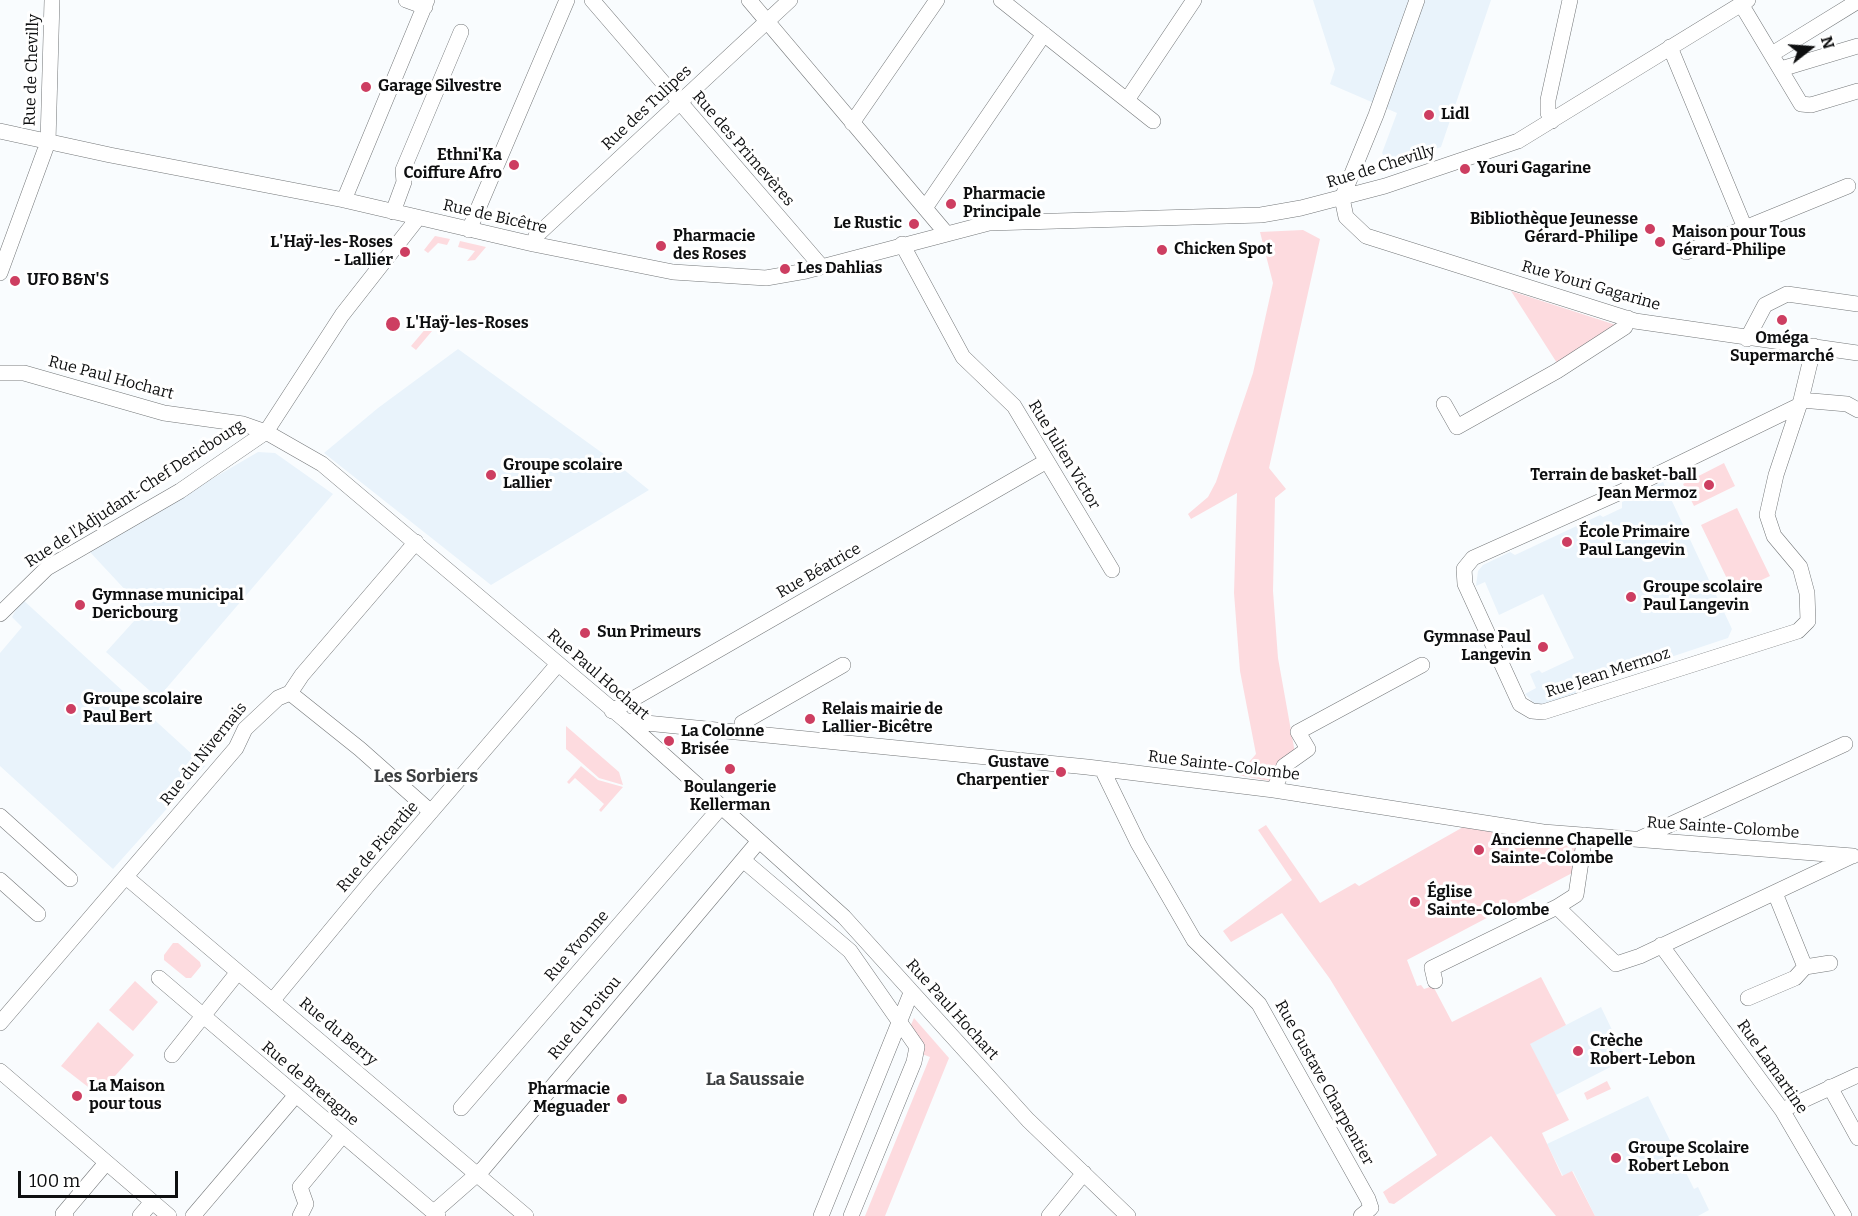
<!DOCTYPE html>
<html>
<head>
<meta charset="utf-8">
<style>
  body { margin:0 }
  #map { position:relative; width:1858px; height:1216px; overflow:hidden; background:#f9fcfe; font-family:Bitter,serif }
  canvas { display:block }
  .north { position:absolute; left:1780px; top:18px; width:60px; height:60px; -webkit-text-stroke:4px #fff; paint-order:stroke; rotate:73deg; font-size:16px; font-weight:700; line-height:24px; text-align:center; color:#0e0f10 }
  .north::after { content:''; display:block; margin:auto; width:21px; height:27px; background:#0e0f10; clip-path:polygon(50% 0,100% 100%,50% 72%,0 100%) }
  .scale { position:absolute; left:18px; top:1171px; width:160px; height:27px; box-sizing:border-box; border:3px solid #0e0f10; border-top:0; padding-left:8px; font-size:18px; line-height:21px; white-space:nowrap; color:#0e0f10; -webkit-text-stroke:4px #fff; paint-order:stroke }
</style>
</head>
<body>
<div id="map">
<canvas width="1858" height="1216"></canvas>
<div class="north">N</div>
<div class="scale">100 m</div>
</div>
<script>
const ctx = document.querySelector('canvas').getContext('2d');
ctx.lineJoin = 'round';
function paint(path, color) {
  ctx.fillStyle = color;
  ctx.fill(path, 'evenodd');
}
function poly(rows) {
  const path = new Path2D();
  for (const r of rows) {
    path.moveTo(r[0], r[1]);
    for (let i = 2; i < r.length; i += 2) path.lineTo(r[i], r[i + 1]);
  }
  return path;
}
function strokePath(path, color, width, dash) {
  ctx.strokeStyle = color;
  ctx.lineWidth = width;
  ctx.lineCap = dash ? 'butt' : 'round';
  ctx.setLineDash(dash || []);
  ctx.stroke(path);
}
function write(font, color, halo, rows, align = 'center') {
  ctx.font = font + ' Bitter,serif';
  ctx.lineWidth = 6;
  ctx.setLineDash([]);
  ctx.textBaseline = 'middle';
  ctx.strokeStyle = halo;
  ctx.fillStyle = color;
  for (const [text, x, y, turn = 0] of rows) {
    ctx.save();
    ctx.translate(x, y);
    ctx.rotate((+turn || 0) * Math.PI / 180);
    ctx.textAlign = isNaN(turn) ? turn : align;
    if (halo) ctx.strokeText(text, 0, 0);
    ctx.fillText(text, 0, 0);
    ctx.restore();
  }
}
const built = poly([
  [1313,0,1491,0,1441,147,1390,165,1382,153,1397,113,1330,84,1335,69],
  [458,349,612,460,649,490,491,585,324,453,378,408],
  [258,452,275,453,333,494,158,698,106,652,144,610,89,551],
  [1663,482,1732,629,1728,638,1575,689,1577,697,1546,706,1536,705,1525,694,1536,688,1530,674,1539,670,1542,673,1574,658,1543,594,1499,615,1485,582,1476,586,1478,571,1483,565,1510,552,1515,555,1600,515,1603,517,1622,508,1622,502,1636,495,1641,500,1647,496,1646,489],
  [22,599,205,766,113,869,0,766,0,653,22,627,12,617],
  [1601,1007,1626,1059,1556,1095,1529,1044],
  [1648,1096,1694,1189,1698,1187,1709,1210,1698,1216,1595,1216,1573,1171,1563,1176,1547,1144]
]);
const green = poly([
  [1303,230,1320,239,1269,468,1286,489,1275,498,1273,591,1278,658,1295,753,1275,769,1270,781,1238,775,1256,754,1240,671,1234,593,1237,493,1191,519,1188,514,1208,497,1216,482,1253,373,1273,283,1260,232],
  [435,236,450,239,447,245,438,243,428,253,424,250],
  [460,241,486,247,475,260,467,261,475,251,458,247],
  [1511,291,1616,325,1557,363],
  [427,327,432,331,416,350,411,346],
  [1724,463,1735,486,1694,506,1683,484],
  [1737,508,1770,576,1734,593,1701,525],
  [566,726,619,772,623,785,599,778,566,749],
  [581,766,598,780,623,787,601,812,599,810,604,804,575,778,569,784,567,782],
  [1266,825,1320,903,1355,883,1359,886,1465,826,1577,839,1576,871,1407,960,1417,986,1421,985,1424,989,1433,986,1452,1022,1541,977,1566,1025,1530,1044,1569,1120,1542,1133,1562,1176,1572,1171,1595,1216,1556,1216,1491,1136,1394,1204,1389,1203,1383,1192,1437,1155,1330,979,1282,913,1231,942,1223,931,1292,880,1258,830],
  [173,943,178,943,200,962,201,966,191,978,186,978,164,960,164,955],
  [135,981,158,1002,133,1031,109,1010],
  [914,1018,949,1058,885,1216,865,1216,930,1057,922,1054,910,1027],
  [98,1022,134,1055,105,1087,100,1083,92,1090,61,1066],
  [1607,1081,1611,1089,1587,1100,1584,1093]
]);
const minor = poly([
  [406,0,425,7],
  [592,0,821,266],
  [749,0,946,233],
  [1001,0,1153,121],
  [1741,4,1801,104,1811,105,1858,91],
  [1670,47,1745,228],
  [1772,54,1858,1],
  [1781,69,1858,46],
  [1127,100,1194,0],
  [1552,121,1548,113,1548,100,1570,0],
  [852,123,937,0],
  [0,131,110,155,344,200,533,244,673,272,766,278,806,271,989,223,1261,215,1301,208,1385,186,1518,141,1748,0],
  [1342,198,1346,217,1366,236,1635,321,1858,353],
  [1342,198,1376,115,1417,0],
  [344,200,427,0],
  [925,208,1044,34],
  [393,212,404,182,403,170,461,32],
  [469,230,567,0],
  [533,244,536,236,790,0],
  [902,244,963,357,1014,406,1112,570],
  [1686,252,1848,186],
  [0,273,48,142,52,0],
  [1747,339,1765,305,1787,294,1858,304],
  [0,373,24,373,164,413,243,424,266,432,322,464,626,721,844,917,1028,1120,1128,1216],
  [1801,400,1847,404,1858,410],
  [1444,404,1457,427,1557,371,1625,327,1628,318],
  [1798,406,1623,491,1473,558,1464,569,1465,584,1520,704,1532,711,1543,712,1798,631,1808,621,1807,593,1800,567,1774,536,1767,515,1776,475,1801,400,1814,346],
  [0,614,47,568,180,491,266,432,342,315,418,218],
  [290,693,360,749,431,812],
  [612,711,1045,462],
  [626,721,1087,767,1274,790,1543,832,1853,856],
  [742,723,843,665],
  [1102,769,1138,843,1194,940,1259,1004,1368,1199,1371,1208,1361,1216],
  [1274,790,1284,766,1308,749,1298,732,1422,665],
  [0,816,70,879],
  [1641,838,1845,744],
  [743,860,850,951,917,1047,914,1062,851,1216],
  [126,877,526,1216],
  [0,880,38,914],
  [1775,893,1805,967],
  [1557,907,1616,964,1640,956,1852,856],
  [1661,945,1782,1110,1844,1216],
  [159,978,438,1216],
  [1435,981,1432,968,1557,907,1576,895,1585,835],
  [1748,998,1795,978,1805,967,1830,963],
  [273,1000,369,884,558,664],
  [0,1023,236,748,245,729,278,698,290,693,302,675,416,542],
  [172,1055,238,972],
  [0,1071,169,1216],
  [1830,1087,1858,1138],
  [461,1108,720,808],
  [1782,1110,1858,1075],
  [434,1212,483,1169,758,842],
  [66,1216,63,1214,106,1163],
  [140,1216,152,1202],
  [193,1216,296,1095],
  [300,1216,306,1204,300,1187,343,1135],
  [821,1216,911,993],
  [1049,1216,1084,1173]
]);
const markers = [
  [366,87,6,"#cd3e61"],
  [1429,115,6,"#cd3e61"],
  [514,165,6,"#cd3e61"],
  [1465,169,6,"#cd3e61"],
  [951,204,6,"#cd3e61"],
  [914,224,6,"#cd3e61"],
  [1650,229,6,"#cd3e61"],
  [1660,242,6,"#cd3e61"],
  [661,246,6,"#cd3e61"],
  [1162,250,6,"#cd3e61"],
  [405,252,6,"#cd3e61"],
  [785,269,6,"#cd3e61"],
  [15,281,6,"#cd3e61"],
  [1782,320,6,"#cd3e61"],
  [393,324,8,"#cd3e61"],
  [491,475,6,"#cd3e61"],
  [1709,485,6,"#cd3e61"],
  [1567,542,6,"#cd3e61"],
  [1631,597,6,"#cd3e61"],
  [80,605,6,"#cd3e61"],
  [585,633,6,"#cd3e61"],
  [1543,647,6,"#cd3e61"],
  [71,709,6,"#cd3e61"],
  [810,719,6,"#cd3e61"],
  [669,741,6,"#cd3e61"],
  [730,769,6,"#cd3e61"],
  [1061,772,6,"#cd3e61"],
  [1479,850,6,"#cd3e61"],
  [1415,902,6,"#cd3e61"],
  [1578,1051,6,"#cd3e61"],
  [77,1096,6,"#cd3e61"],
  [622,1099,6,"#cd3e61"],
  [1616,1158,6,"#cd3e61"]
];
const streetNames = [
  ["Rue de Chevilly",32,70,-88],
  ["Rue des Tulipes",647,108,-43],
  ["Rue des Primevères",743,149,49],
  ["Rue de Chevilly",1381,167,-17],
  ["Rue de Bicêtre",495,217,13],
  ["Rue Youri Gagarine",1591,286,16],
  ["Rue Paul Hochart",111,378,15],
  ["Rue Julien Victor",1064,455,59],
  ["Rue de l'Adjudant-Chef Dericbourg",135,494,-33],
  ["Rue Béatrice",819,571,-30],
  ["Rue Jean Mermoz",1608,673,-18],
  ["Rue Paul Hochart",598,675,41],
  ["Rue du Nivernais",204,754,-51],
  ["Rue Sainte-Colombe",1224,766,7],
  ["Rue Sainte-Colombe",1723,828,4],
  ["Rue de Picardie",378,847,-49],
  ["Rue Yvonne",577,946,-49],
  ["Rue Paul Hochart",952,1010,48],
  ["Rue du Poitou",585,1018,-50],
  ["Rue du Berry",338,1032,40],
  ["Rue Lamartine",1772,1067,55],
  ["Rue Gustave Charpentier",1324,1083,61],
  ["Rue de Bretagne",310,1084,40]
];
const poiNames = [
  ["Garage Silvestre",378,87],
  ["Lidl",1441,115],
  ["Ethni'Ka",502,156,"right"],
  ["Coiffure Afro",502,174,"right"],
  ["Youri Gagarine",1477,169],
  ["Pharmacie",963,195],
  ["Principale",963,213],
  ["Bibliothèque Jeunesse",1638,220,"right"],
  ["Gérard-Philipe",1638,238,"right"],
  ["Le Rustic",902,224,"right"],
  ["Maison pour Tous",1672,233],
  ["Gérard-Philipe",1672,251],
  ["Pharmacie",673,237],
  ["des Roses",673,255],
  ["L'Haÿ-les-Roses",393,243,"right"],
  ["- Lallier",393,261,"right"],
  ["Chicken Spot",1174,250],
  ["Les Dahlias",797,269],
  ["UFO B&N'S",27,281],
  ["L'Haÿ-les-Roses",406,324],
  ["Oméga",1782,339,"center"],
  ["Supermarché",1782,357,"center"],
  ["Groupe scolaire",503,466],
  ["Lallier",503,484],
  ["Terrain de basket-ball",1697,476,"right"],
  ["Jean Mermoz",1697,494,"right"],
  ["École Primaire",1579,533],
  ["Paul Langevin",1579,551],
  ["Groupe scolaire",1643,588],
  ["Paul Langevin",1643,606],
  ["Gymnase municipal",92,596],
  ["Dericbourg",92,614],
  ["Sun Primeurs",597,633],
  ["Gymnase Paul",1531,638,"right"],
  ["Langevin",1531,656,"right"],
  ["Groupe scolaire",83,700],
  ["Paul Bert",83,718],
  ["Relais mairie de",822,710],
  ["Lallier-Bicêtre",822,728],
  ["La Colonne",681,732],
  ["Brisée",681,750],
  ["Gustave",1049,763,"right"],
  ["Charpentier",1049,781,"right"],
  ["Boulangerie",730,788,"center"],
  ["Kellerman",730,806,"center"],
  ["Ancienne Chapelle",1491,841],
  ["Sainte-Colombe",1491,859],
  ["Église",1427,893],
  ["Sainte-Colombe",1427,911],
  ["Crèche",1590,1042],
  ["Robert-Lebon",1590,1060],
  ["La Maison",89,1087],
  ["pour tous",89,1105],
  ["Pharmacie",610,1090,"right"],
  ["Meguader",610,1108,"right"],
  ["Groupe Scolaire",1628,1149],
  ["Robert Lebon",1628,1167]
];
const neighbourhoodNames = [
  ["Les Sorbiers",426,777],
  ["La Saussaie",755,1080]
];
paint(built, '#e9f3fb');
paint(green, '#fddbdf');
strokePath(minor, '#747779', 16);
strokePath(minor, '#fff', 15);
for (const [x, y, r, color] of markers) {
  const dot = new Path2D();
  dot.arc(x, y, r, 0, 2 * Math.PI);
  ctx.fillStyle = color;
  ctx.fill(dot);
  strokePath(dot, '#fff', 2);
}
write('16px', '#0e0f10', '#fff', streetNames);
write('bold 16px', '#0e0f10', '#fff', poiNames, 'left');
write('bold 18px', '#3d3f41', '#fff', neighbourhoodNames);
</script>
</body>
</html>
